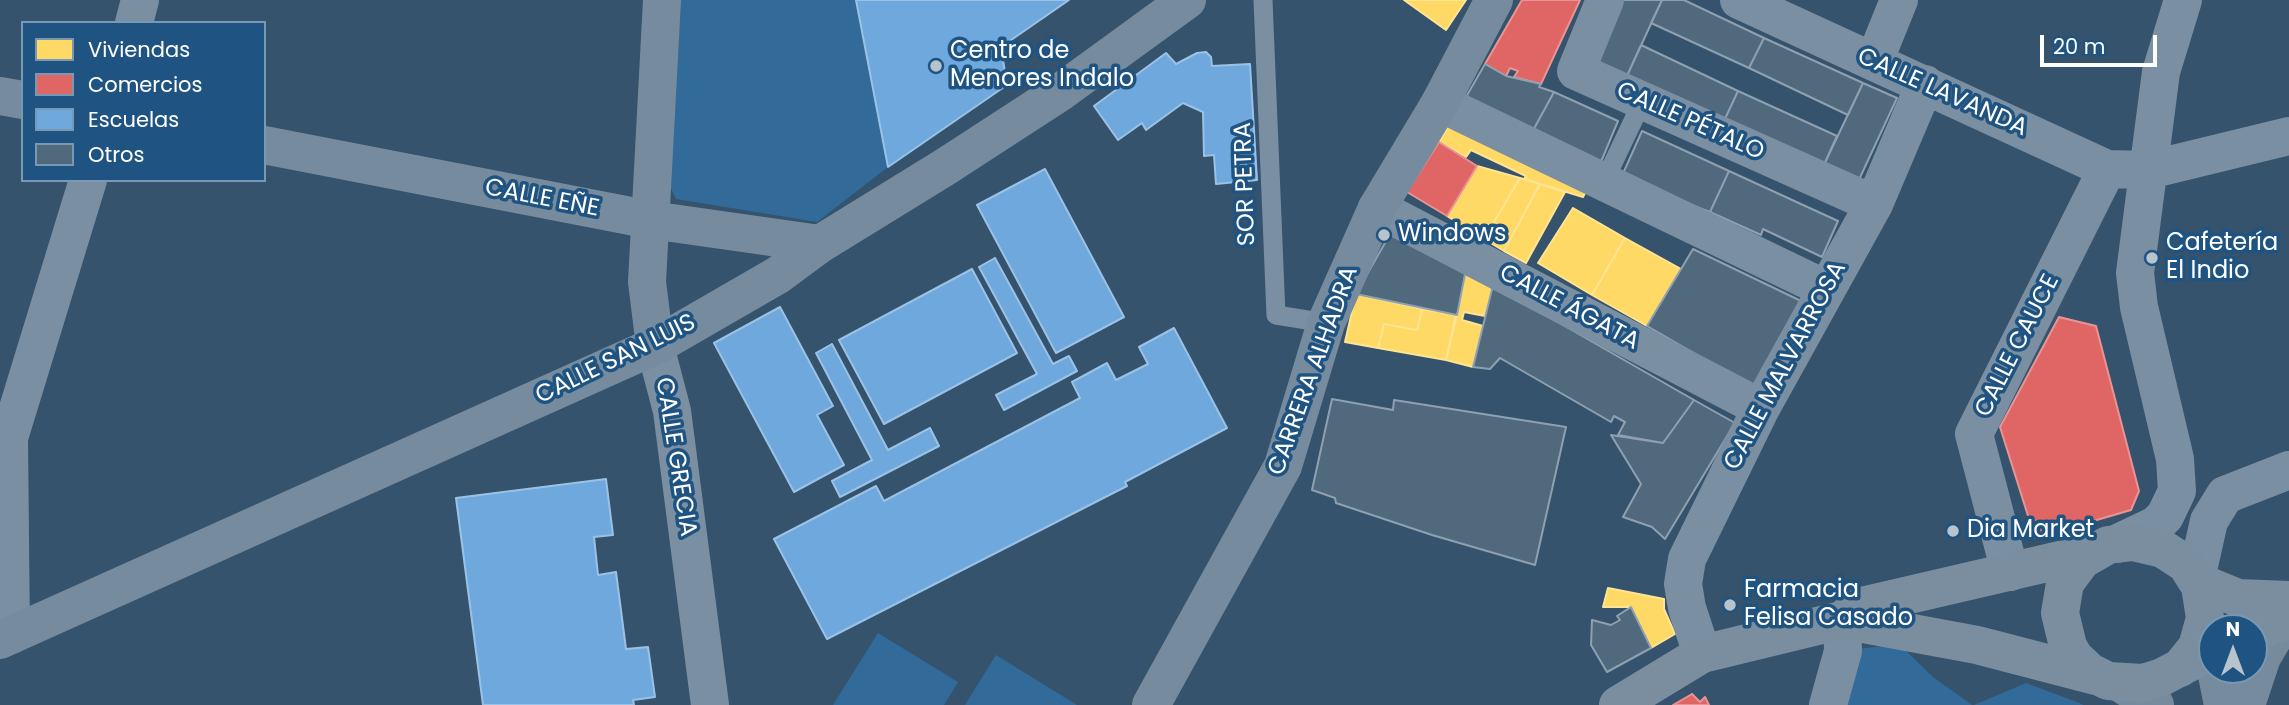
<!DOCTYPE html>
<html>
<head>
<meta charset="utf-8">
<style>
  body { margin:0 }
  #map { position:relative; width:2289px; height:705px; overflow:hidden; background:#35536c; font-family:Poppins,sans-serif }
  canvas { display:block }
  .legend { position:absolute; left:21px; top:21px; width:245px; height:161px; box-sizing:border-box; background:#1f5482; border:2px solid #7998b4; margin:0; padding:9px 12px; list-style:none; font-size:21px; color:#fff }
  .legend li { display:flex; align-items:center; gap:14px; height:35px }
  .legend b { width:35px; border:2px solid #7998b4 }
  .north { position:absolute; left:2198px; top:614px; width:70px; height:70px; box-sizing:border-box; background:#1f5482; border:2px solid #7998b4; border-radius:50%; rotate:0deg; font-size:19px; font-weight:700; line-height:28px; text-align:center; color:#fff }
  .north::after { content:''; display:block; margin:auto; width:24px; height:32px; background:#b8c3cc; clip-path:polygon(50% 0,100% 100%,50% 72%,0 100%) }
  .scale { position:absolute; left:2040px; top:35px; width:117px; height:32px; box-sizing:border-box; border:4px solid #fff; border-top:0; padding-left:9px; font-size:21px; line-height:24px; white-space:nowrap; color:#fff; -webkit-text-stroke:5px #1f5482; paint-order:stroke }
</style>
</head>
<body>
<div id="map">
<canvas width="2289" height="705"></canvas>
<ul class="legend">
<li><b style="height:19px;background:#ffd966"></b>Viviendas</li>
<li><b style="height:19px;background:#e06666"></b>Comercios</li>
<li><b style="height:19px;background:#6fa8dc"></b>Escuelas</li>
<li><b style="height:19px;background:#51697c"></b>Otros</li>
</ul>
<div class="north">N</div>
<div class="scale">20 m</div>
</div>
<script>
const ctx = document.querySelector('canvas').getContext('2d');
ctx.lineJoin = 'round';
function paint(path, color) {
  ctx.fillStyle = color;
  ctx.fill(path, 'evenodd');
}
function poly(rows) {
  const path = new Path2D();
  for (const r of rows) {
    path.moveTo(r[0], r[1]);
    for (let i = 2; i < r.length; i += 2) path.lineTo(r[i], r[i + 1]);
  }
  return path;
}
function strokePath(path, color, width, dash) {
  ctx.strokeStyle = color;
  ctx.lineWidth = width;
  ctx.lineCap = dash ? 'butt' : 'round';
  ctx.setLineDash(dash || []);
  ctx.stroke(path);
}
function write(font, color, halo, rows, align = 'center') {
  ctx.font = font + ' Poppins,sans-serif';
  ctx.lineWidth = 7;
  ctx.setLineDash([]);
  ctx.textBaseline = 'middle';
  ctx.strokeStyle = halo;
  ctx.fillStyle = color;
  for (const [text, x, y, turn = 0] of rows) {
    ctx.save();
    ctx.translate(x, y);
    ctx.rotate((+turn || 0) * Math.PI / 180);
    ctx.textAlign = isNaN(turn) ? turn : align;
    if (halo) ctx.strokeText(text, 0, 0);
    ctx.fillText(text, 0, 0);
    ctx.restore();
  }
}
const green = poly([
  [661,0,856,0,888,167,817,222,676,199,654,154],
  [878,633,958,682,944,705,833,705],
  [1899,644,1933,677,1972,705,1828,705,1843,651],
  [996,655,1077,705,965,705],
  [2026,683,2082,704,2083,705,1974,705]
]);
const homes = poly([
  [1404,0,1466,0,1446,30,1404,0],
  [1455,115,1591,181,1583,197,1524,179,1526,176,1471,150,1466,157,1439,142,1455,115],
  [1477,166,1520,178,1484,239,1447,216,1477,166],
  [1520,178,1540,184,1504,251,1484,239,1520,178],
  [1540,184,1565,192,1526,263,1504,251,1540,184],
  [1573,208,1625,238,1592,295,1538,263,1573,208],
  [1625,238,1681,269,1647,326,1592,295,1625,238],
  [1466,269,1493,285,1485,316,1464,312,1462,320,1483,326,1473,367,1446,360,1466,269],
  [1356,294,1422,309,1417,330,1384,324,1378,348,1345,342,1356,294],
  [1422,309,1457,315,1446,360,1378,348,1384,324,1417,330,1422,309],
  [1608,588,1664,599,1664,609,1675,634,1651,648,1631,607,1603,607,1608,588]
]);
const shops = poly([
  [1522,0,1580,0,1541,84,1514,77,1518,71,1510,68,1506,76,1485,64,1522,0],
  [1439,142,1477,166,1447,216,1407,192,1439,142],
  [2059,317,2096,326,2139,491,2131,510,2035,538,2000,427,2059,317],
  [1692,694,1700,702,1705,697,1709,705,1673,705,1692,694]
]);
const schools = poly([
  [856,0,1069,0,1001,47,1007,85,888,167,856,0],
  [1206,52,1211,57,1212,66,1250,64,1257,180,1216,184,1214,155,1204,156,1203,112,1183,103,1146,130,1142,123,1118,140,1094,106,1166,53,1176,64,1197,53,1206,52],
  [1045,169,1124,317,1056,353,977,205,1045,169],
  [995,258,1053,364,1069,356,1077,371,1004,410,996,395,1037,374,979,267,995,258],
  [972,269,1017,353,884,424,839,340,972,269],
  [780,307,833,406,817,415,844,465,794,492,714,343,780,307],
  [1174,328,1227,428,1125,482,1127,486,827,639,774,539,876,486,884,501,1080,398,1072,382,1107,363,1116,380,1148,364,1139,347,1174,328],
  [832,344,888,450,930,428,939,446,840,497,832,481,872,460,816,353,832,344],
  [606,479,613,535,594,537,598,575,616,572,626,649,648,647,655,697,633,700,634,705,483,705,456,498,606,479]
]);
const building = poly([
  [1620,0,1662,0,1626,78,1593,62,1620,0],
  [1662,0,1684,0,1764,38,1749,68,1651,23,1662,0],
  [1764,38,1863,83,1848,115,1749,68,1764,38],
  [1641,45,1738,91,1724,121,1626,78,1641,45],
  [1485,64,1506,76,1541,84,1539,87,1554,92,1530,136,1462,104,1485,64],
  [1863,83,1897,98,1857,184,1822,169,1863,83],
  [1738,91,1837,136,1822,169,1724,121,1738,91],
  [1554,92,1618,121,1598,169,1530,136,1554,92],
  [1642,131,1729,171,1710,212,1621,178,1642,131],
  [1729,171,1838,221,1822,257,1763,229,1761,235,1710,212,1729,171],
  [1394,227,1466,269,1457,315,1356,294,1394,227],
  [1693,249,1801,301,1753,387,1647,326,1693,249],
  [1493,285,1694,400,1663,443,1618,435,1625,422,1614,416,1611,422,1500,358,1490,369,1473,367,1493,285],
  [1332,399,1393,410,1394,400,1566,427,1535,565,1432,535,1336,503,1335,498,1312,490,1332,399],
  [1694,400,1735,423,1665,539,1652,527,1623,517,1641,484,1611,435,1663,443,1694,400],
  [1631,607,1651,648,1607,672,1591,645,1592,620,1611,625,1620,620,1617,616,1631,607]
]);
const lane = poly([
  [1263,0,1276,315,1326,323],
  [1604,182,1642,102]
]);
const street = poly([
  [1605,0,1576,71,1874,204],
  [1739,0,2107,169,2149,170,2289,136],
  [134,23,140,0],
  [1874,62,1899,0],
  [1440,103,1826,289],
  [1377,208,1761,408],
  [655,346,672,411,710,705],
  [2116,544,2156,525,2165,516,2177,491,2175,459,2139,307,2135,273,2161,72,2183,0],
  [2010,572,1974,434,2107,169],
  [2196,579,2209,521,2225,495,2289,470],
  [11,635,9,438,88,180],
  [1702,654,1687,608,1683,584,1687,559,1761,408,1874,204,1925,84],
  [1828,705,1843,651,1842,620]
]);
const secondary = poly([
  [0,96,23,100],
  [264,145,651,220,820,244],
  [655,346,647,282,662,0],
  [0,640,655,346,778,275,820,244,945,167,1062,91,1187,0],
  [2216,670,2223,705],
  [2120,683,2155,705],
  [1151,705,1283,466,1326,323,1377,208,1440,103,1494,0],
  [2246,705,2262,657,2275,635,2289,620]
]);
const primary = poly([
  [2199,582,2238,598,2289,600],
  [1842,620,1977,645,2096,676],
  [2254,632,2289,620],
  [2180,668,2197,647,2205,618,2200,586,2186,564,2163,549,2133,542,2108,545,2082,560,2065,583,2060,613,2068,646,2074,657,2090,672,2108,681,2143,683,2162,677,2212,651],
  [1618,705,1702,654,1842,620,1856,609,1866,605,2090,553]
]);
const markers = [
  [936,66,7,"#b8c3cc"],
  [1384,235,7,"#b8c3cc"],
  [2152,258,7,"#b8c3cc"],
  [1953,531,7,"#b8c3cc"],
  [1730,605,7,"#b8c3cc"]
];
const poiNames = [
  ["Centro de",950,52],
  ["Menores Indalo",950,80],
  ["Windows",1398,235],
  ["Cafetería",2166,244],
  ["El Indio",2166,272],
  ["Dia Market",1967,531],
  ["Farmacia",1744,591],
  ["Felisa Casado",1744,619]
];
const streetNames = [
  ["CALLE LAVANDA",1942,93,24],
  ["CALLE PÉTALO",1690,122,24],
  ["SOR PETRA",1246,184,-92],
  ["CALLE EÑE",542,199,11],
  ["CALLE ÁGATA",1569,308,28],
  ["CALLE CAUCE",2018,346,-63],
  ["CALLE SAN LUIS",616,360,-26],
  ["CALLE MALVARROSA",1786,366,-62],
  ["CARRERA ALHADRA",1314,371,-70],
  ["CALLE GRECIA",675,457,81]
];
paint(green, '#326a99');
paint(homes, '#ffd966');
strokePath(homes, '#ffe494', 2);
paint(shops, '#e06666');
strokePath(shops, '#e99494', 2);
paint(schools, '#6fa8dc');
strokePath(schools, '#9ac2e6', 2);
paint(building, '#51697c');
strokePath(building, '#8fa1b0', 2);
strokePath(lane, '#7b8fa2', 19);
strokePath(street, '#7b8fa2', 38);
strokePath(secondary, '#768c9e', 38);
strokePath(primary, '#7a8e9f', 38);
for (const [x, y, r, color] of markers) {
  const dot = new Path2D();
  dot.arc(x, y, r, 0, 2 * Math.PI);
  ctx.fillStyle = color;
  ctx.fill(dot);
  strokePath(dot, '#1f5482', 2.5);
}
write('24px', '#fff', '#1f5482', poiNames, 'left');
write('24px', '#fff', '#1f5482', streetNames);
</script>
</body>
</html>
